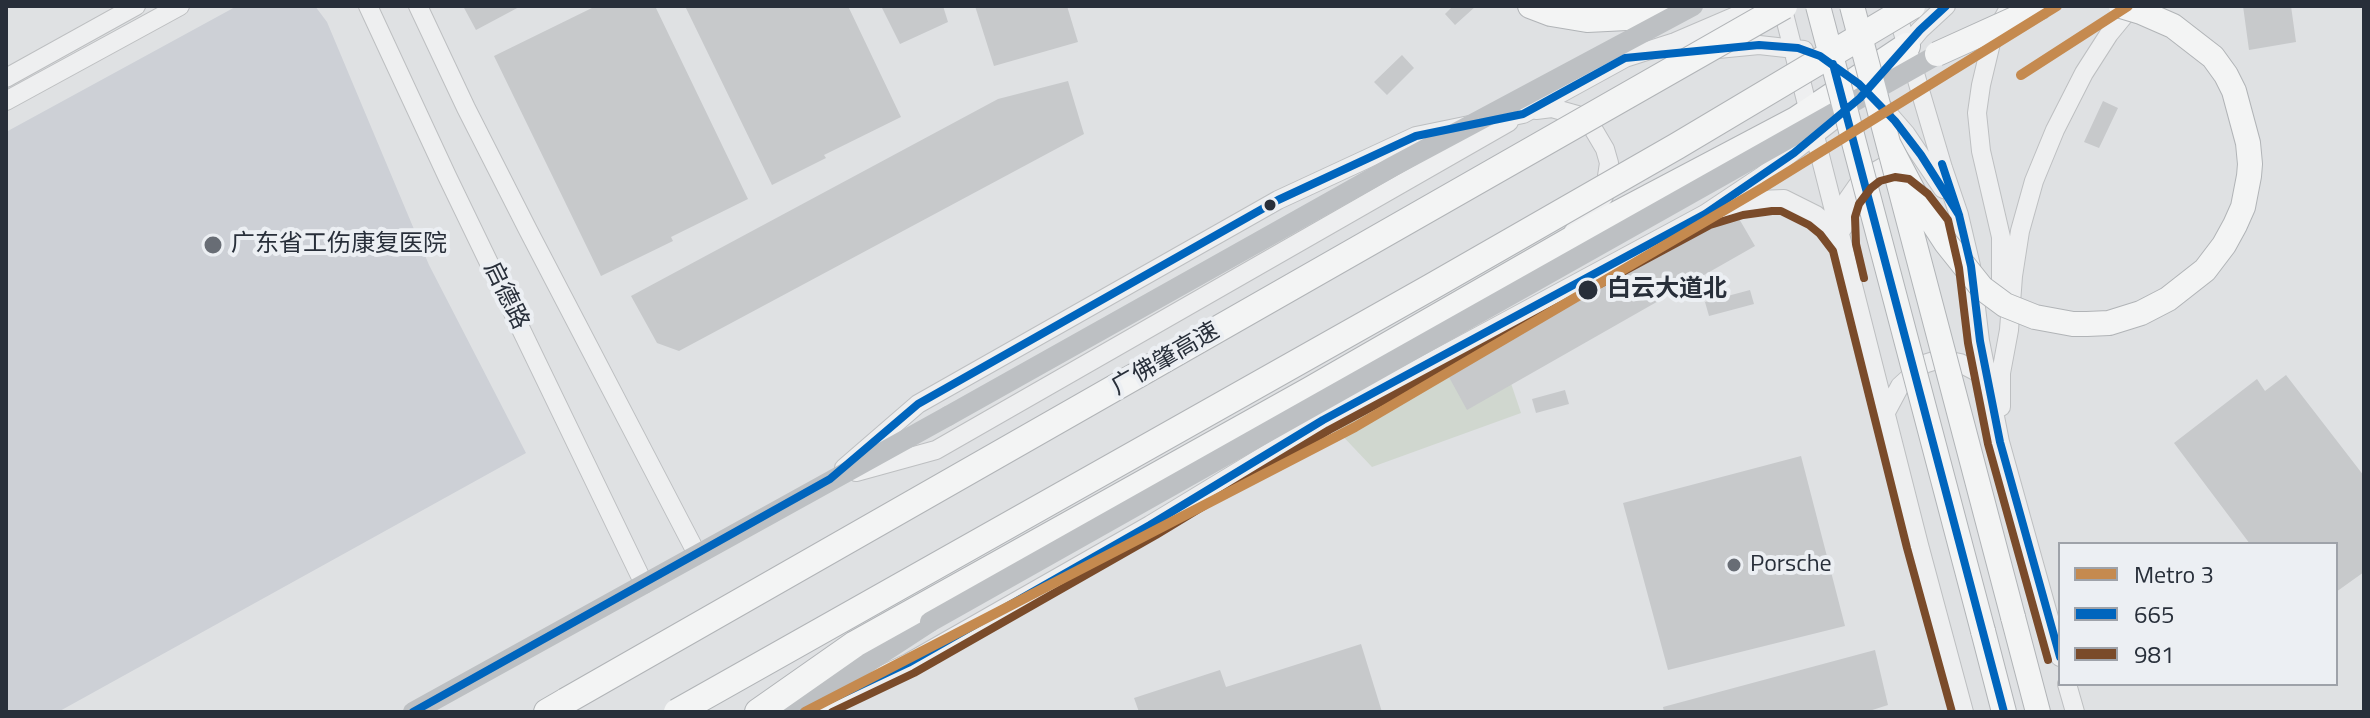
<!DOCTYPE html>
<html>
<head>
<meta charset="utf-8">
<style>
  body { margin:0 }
  #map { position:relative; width:2370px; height:718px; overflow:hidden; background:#dfe1e3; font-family:"Titillium Web",sans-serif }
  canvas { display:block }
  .frame { position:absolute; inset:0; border:8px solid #282f3a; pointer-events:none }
  .legend { position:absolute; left:2058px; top:542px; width:280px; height:144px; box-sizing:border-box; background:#eceff3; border:2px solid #9ea2a9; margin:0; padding:10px 14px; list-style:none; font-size:24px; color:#282f3a }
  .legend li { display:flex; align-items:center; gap:16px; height:40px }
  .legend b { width:40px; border:2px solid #9ea2a9 }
</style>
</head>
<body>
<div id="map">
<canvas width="2370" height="718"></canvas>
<div class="frame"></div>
<ul class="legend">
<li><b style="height:10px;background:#c58a4f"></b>Metro 3</li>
<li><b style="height:10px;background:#0065bd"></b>665</li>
<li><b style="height:10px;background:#7a4b2a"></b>981</li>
</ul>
</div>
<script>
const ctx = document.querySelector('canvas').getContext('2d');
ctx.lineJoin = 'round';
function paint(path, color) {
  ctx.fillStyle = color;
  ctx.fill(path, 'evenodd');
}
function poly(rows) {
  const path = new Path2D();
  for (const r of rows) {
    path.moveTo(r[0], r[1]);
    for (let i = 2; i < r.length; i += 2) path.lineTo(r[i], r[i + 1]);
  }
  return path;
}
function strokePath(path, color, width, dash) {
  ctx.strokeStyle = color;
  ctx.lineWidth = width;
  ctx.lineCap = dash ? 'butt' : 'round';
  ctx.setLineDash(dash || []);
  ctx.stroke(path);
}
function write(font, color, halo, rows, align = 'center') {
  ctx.font = font + ' "Titillium Web","Noto Sans SC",sans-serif';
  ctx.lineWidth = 8;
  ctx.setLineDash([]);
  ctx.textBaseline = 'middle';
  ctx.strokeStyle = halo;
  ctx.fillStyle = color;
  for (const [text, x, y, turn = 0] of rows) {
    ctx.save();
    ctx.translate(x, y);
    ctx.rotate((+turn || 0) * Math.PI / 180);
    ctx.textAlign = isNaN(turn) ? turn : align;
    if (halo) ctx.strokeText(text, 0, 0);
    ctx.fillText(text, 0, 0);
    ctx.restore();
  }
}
const built = poly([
  [237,6,315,6,327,22,429,265,526,453,58,712,6,712,6,132]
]);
const green = poly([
  [1497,342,1521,413,1372,467,1335,428]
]);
const building = poly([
  [463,6,521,6,476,30],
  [596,6,655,6,748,199,671,237,673,241,601,276,494,56],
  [685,6,848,6,901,117,824,155,826,158,772,185],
  [881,6,943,6,948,22,900,44],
  [975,6,1067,6,1078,42,994,66],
  [1453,6,1476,6,1455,25,1445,14],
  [2243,6,2291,6,2296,42,2249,50],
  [1402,55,1414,68,1387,95,1374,82],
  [1068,81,1084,134,679,351,657,343,631,296,998,99],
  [2103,101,2118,108,2099,148,2084,142],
  [1738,217,1755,246,1467,410,1444,368,1719,219],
  [1750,290,1754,304,1709,316,1705,302],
  [2286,375,2364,476,2364,572,2336,592,2336,544,2250,544,2174,443,2257,379,2265,391],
  [1565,390,1569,404,1536,413,1532,399],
  [1801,456,1845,626,1668,670,1623,503],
  [1361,644,1382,712,1139,712,1134,698,1220,670,1226,687],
  [1875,650,1888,705,1866,712,1664,712,1663,707]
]);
const tertiary = poly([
  [368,6,447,176,644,584],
  [418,6,466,108,528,230,697,554],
  [1782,6,1919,545,1964,712],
  [1895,6,1943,168,1959,215,1971,266,1980,341,2000,442,2060,657],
  [1718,49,1759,45,1804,50],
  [1901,53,1920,30,1946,6],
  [6,78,136,6],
  [6,101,180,6],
  [1879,103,1906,134,1943,189],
  [1536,110,1552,108,1577,115,1592,127,1605,149,1609,163,1604,196,1586,220,1573,232],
  [1723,208,1757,200,1784,199,1816,215,1829,226,1840,242],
  [1843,228,1843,215,1848,199,1862,179,1883,167,1903,166],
  [2001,298,2001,237,1981,151,1977,113,1981,85,1992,39,2010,6],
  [2001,407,2001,373,2009,330,2013,276,2020,231,2034,181,2055,130,2084,73,2109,34,2132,6],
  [1885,414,1900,386,1924,364,1940,359,1960,363,1987,377],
  [844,468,918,404,1278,200,1416,136,1523,114,1625,58,1675,42,1759,6],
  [856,472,936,450,1509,122],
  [2067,684,2075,712],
  [805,712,908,663,1150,525,1323,420,1705,214,1762,176,1835,119]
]);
const secondary = poly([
  [413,712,948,416],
  [792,712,930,622]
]);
const trunk = poly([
  [1530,6,1551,14,1587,20,1627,18,1659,13,1680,6],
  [2013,617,2038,712],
  [1983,631,2004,712]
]);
const motorway = poly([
  [547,712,566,701],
  [758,712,855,644,1310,390,1597,225,1796,120,1907,46]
]);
const secondaryBridge = poly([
  [948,416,1392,167,1693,6],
  [930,622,1951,47]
]);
const trunkBridge = poly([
  [1818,6,1983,631],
  [1852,6,2013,617],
  [1937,54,2043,6],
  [1889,145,1918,200,1946,243,1982,288,2005,305,2035,317,2073,324,2087,324,2109,323,2141,313,2168,299,2205,270,2224,245,2235,225,2243,207,2249,176,2250,164,2248,143,2234,91,2226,75,2213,57,2173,26,2141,12,2121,6]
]);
const motorwayBridge = poly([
  [566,701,1784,6],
  [677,712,1431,287,1677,146,1912,6]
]);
const bus1 = poly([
  [1833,64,2004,712],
  [1942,164,1959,215,1971,266,1980,341,2000,442,2060,657],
  [413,712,830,479,918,404,1278,200,1416,136,1523,114,1625,58,1759,45,1798,48,1820,56,1859,84,1895,121,1921,155,1959,215],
  [804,712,908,663,1150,525,1323,420,1705,214,1794,153,1860,98,1920,30,1946,6]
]);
const bus2 = poly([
  [1864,278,1856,244,1855,217,1859,204,1871,188,1880,181,1895,177,1909,179,1928,194,1948,220,1959,268,1968,343,1988,444,2048,660],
  [832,712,914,673,1156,535,1329,430,1710,225,1743,215,1772,211,1781,211,1809,225,1820,234,1833,251,1907,548,1952,712]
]);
const metro1 = poly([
  [2021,75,2128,6],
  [805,712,1355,427,1764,187,2057,6]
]);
const markers = [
  [1270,205,7,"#282f3a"],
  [213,245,10,"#686d75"],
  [1588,290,11,"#282f3a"],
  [1734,565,8,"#686d75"]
];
const poiNames = [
  ["广东省工伤康复医院",231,245],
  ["Porsche",1750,565]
];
const stopNames = [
  ["白云大道北",1607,290]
];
const streetNames = [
  ["启德路",505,296,64],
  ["广佛肇高速",1166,360,-30]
];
paint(built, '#cdd0d6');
paint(green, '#d0d7cf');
paint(building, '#c7c9cb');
strokePath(tertiary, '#bdbfc1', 20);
strokePath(trunk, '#b1b4b7', 26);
strokePath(motorway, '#b1b4b7', 28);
strokePath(tertiary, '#eeeff0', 18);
strokePath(secondary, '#bdc0c3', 20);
strokePath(trunk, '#f3f4f4', 24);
strokePath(motorway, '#f3f4f4', 26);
strokePath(trunkBridge, '#b1b4b7', 26, []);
strokePath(motorwayBridge, '#b1b4b7', 28, []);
strokePath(secondaryBridge, '#bdc0c3', 20);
strokePath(trunkBridge, '#f3f4f4', 24);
strokePath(motorwayBridge, '#f3f4f4', 26);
strokePath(bus1, '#0065bd', 8);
strokePath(bus2, '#7a4b2a', 8);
strokePath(metro1, '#c58a4f', 10);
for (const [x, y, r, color] of markers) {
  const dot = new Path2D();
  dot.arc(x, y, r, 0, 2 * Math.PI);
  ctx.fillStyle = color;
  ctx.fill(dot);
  strokePath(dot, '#eceff3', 3);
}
write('24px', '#282f3a', '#eceff3', poiNames, 'left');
write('bold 24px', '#282f3a', '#eceff3', stopNames, 'left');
write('24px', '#282f3a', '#eceff3', streetNames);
</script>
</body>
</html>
